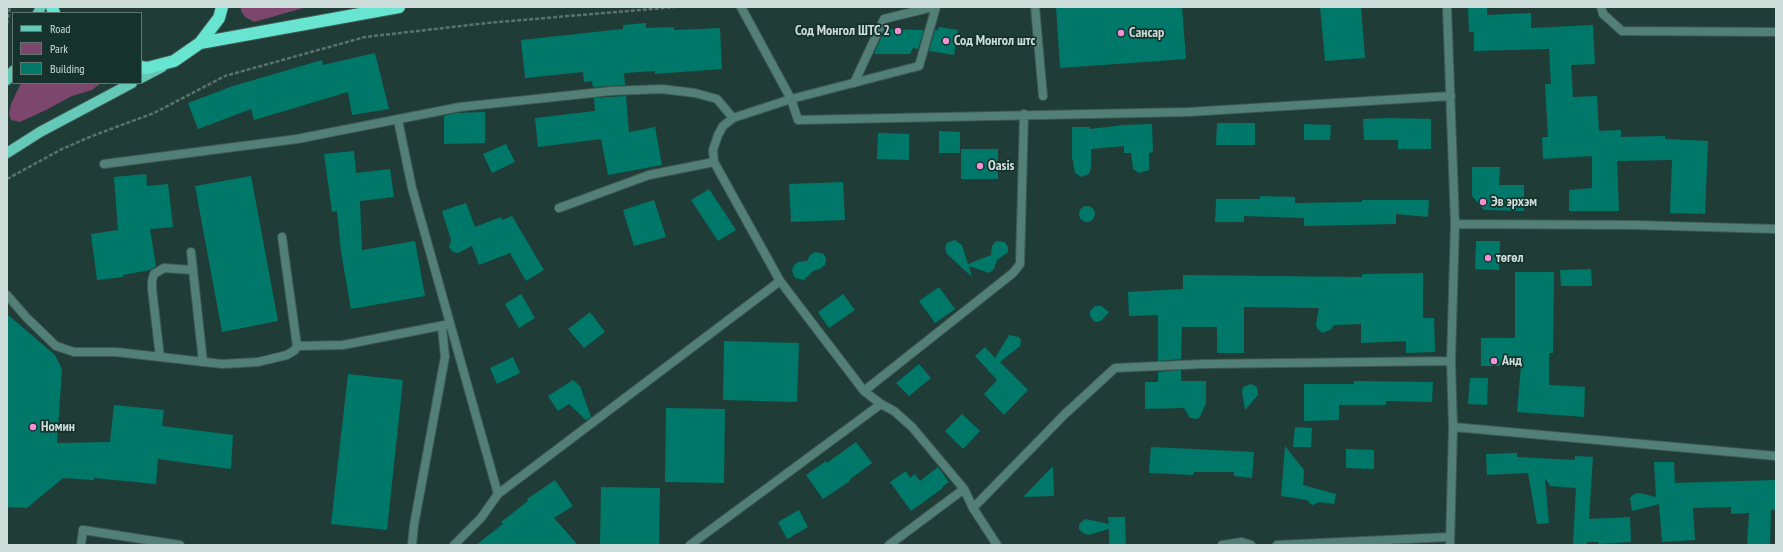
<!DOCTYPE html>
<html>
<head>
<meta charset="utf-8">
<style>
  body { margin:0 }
  #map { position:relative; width:1783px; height:552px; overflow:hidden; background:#203c37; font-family:"PT Sans Narrow",sans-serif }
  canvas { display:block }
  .frame { position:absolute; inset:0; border:8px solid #cededa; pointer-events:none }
  .legend { position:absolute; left:12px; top:12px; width:130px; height:72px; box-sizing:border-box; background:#15322c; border:1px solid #5f7772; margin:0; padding:5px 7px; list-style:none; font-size:12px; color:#cededa }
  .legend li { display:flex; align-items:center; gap:8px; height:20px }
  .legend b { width:20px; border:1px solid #5f7772 }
</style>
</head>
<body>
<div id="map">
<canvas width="1783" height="552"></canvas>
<div class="frame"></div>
<ul class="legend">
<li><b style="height:5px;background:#64c9b7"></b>Road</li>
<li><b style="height:11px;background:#7d466c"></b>Park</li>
<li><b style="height:11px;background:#007869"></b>Building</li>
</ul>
</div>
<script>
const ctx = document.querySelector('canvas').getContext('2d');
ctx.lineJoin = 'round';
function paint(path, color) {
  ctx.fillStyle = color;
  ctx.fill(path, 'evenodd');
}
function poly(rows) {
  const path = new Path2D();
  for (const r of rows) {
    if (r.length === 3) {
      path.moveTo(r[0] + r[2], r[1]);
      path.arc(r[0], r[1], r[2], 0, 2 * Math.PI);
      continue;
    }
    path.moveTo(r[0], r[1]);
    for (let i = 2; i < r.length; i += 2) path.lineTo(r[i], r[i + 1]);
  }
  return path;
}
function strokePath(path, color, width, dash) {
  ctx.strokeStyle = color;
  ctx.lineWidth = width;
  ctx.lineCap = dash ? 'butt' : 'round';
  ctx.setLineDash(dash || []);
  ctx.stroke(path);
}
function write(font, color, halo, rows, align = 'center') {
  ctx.font = font + ' "PT Sans Narrow",sans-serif';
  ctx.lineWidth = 3.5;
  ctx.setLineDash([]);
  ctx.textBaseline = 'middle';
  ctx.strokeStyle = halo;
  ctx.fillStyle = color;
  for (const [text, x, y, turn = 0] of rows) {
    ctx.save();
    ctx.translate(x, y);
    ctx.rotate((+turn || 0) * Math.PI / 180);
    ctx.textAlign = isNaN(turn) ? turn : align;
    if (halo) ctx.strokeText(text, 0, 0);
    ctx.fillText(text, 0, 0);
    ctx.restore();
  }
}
const green = poly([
  [241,7,307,7,254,22,245,17,241,11],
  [21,83,101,83,92,90,72,96,46,110,20,122,11,120,9,114,11,104]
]);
const building = poly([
  [1056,7,1182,7,1186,59,1060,68],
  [1320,7,1361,7,1365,58,1325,61],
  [1468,7,1487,7,1487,15,1531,13,1531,28,1593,25,1595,64,1571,65,1573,97,1597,96,1599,131,1621,130,1621,137,1665,136,1665,139,1708,141,1705,214,1670,213,1672,160,1617,161,1619,211,1569,211,1569,190,1592,188,1592,156,1543,159,1542,137,1548,137,1545,84,1551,84,1549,49,1474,51,1474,32,1469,32],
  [646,23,646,28,674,27,674,30,720,28,722,69,655,74,655,71,624,73,625,85,593,87,592,81,584,82,583,72,525,78,521,40,623,29,623,25],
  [939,27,958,30,954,55,929,51,935,30,938,30],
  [885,29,924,30,918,49,913,48,910,54,874,54],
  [375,53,389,109,352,115,348,92,254,120,251,109,198,129,188,103,233,86,322,60,323,65],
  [626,96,629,132,655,127,662,165,608,175,601,139,538,147,535,118,595,111,594,98],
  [485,112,485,143,444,144,444,116,456,113],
  [1389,118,1431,119,1431,149,1398,149,1398,140,1364,140,1363,119],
  [1217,123,1255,123,1255,145,1216,145],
  [1152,124,1153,152,1149,153,1149,170,1139,173,1133,169,1131,153,1124,153,1124,146,1091,149,1091,167,1089,174,1081,177,1075,173,1072,157,1072,127,1090,127,1090,129,1124,125],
  [1304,124,1331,125,1330,140,1304,140],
  [939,131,960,132,960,153,939,153],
  [878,133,909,134,909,160,877,159],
  [506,144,515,162,492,173,483,154],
  [961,149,998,149,998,179,961,179],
  [354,151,356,173,390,169,394,197,360,201,362,250,415,241,425,296,351,309,341,252,337,211,332,212,324,154],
  [1472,167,1500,167,1499,185,1524,185,1524,211,1484,210,1472,196],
  [146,174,147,186,168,184,173,227,150,229,156,266,150,270,123,275,123,277,97,280,91,234,118,230,114,177],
  [251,176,278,321,222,332,195,186],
  [843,182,845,220,791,222,789,184],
  [709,189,736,230,718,241,691,200],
  [1260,196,1295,197,1295,203,1362,202,1362,200,1429,200,1428,217,1396,214,1396,224,1304,226,1304,218,1244,216,1244,222,1215,222,1216,199,1260,199],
  [654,200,666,237,634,246,623,210],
  [466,203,475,227,501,217,502,220,512,216,544,270,526,281,510,253,479,265,472,246,458,253,453,252,449,247,451,240,442,211],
  [1087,214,8],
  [955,240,962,245,968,264,991,255,992,246,996,241,1005,242,1008,247,1008,252,997,260,994,269,989,273,969,266,972,277,947,254,945,248,947,243],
  [1476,241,1500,241,1499,270,1475,269],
  [815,252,824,254,826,259,825,265,820,269,813,271,804,280,795,278,792,271,794,265,798,262,807,261,810,255],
  [1591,269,1592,286,1561,286,1560,270],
  [1515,272,1554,272,1553,353,1549,353,1549,385,1585,387,1584,417,1517,412,1521,366,1481,366,1481,338,1515,338],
  [1423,273,1423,318,1434,318,1435,352,1406,353,1406,341,1361,343,1361,324,1334,325,1330,330,1322,333,1317,328,1316,324,1319,308,1244,307,1244,353,1217,353,1217,327,1182,327,1181,359,1158,361,1158,315,1129,316,1128,292,1183,289,1183,275,1362,277,1362,274],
  [939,287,955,309,935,323,919,301],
  [521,294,535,318,519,328,505,304],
  [843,294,855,310,829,328,818,312],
  [1095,306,1101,306,1109,312,1101,321,1095,322,1090,316,1090,311],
  [590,312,605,332,584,348,568,329],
  [7,314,55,355,62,369,57,443,110,442,114,405,164,410,162,426,233,435,231,469,158,459,156,484,94,478,94,480,63,478,27,508,7,507],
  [1009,335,1019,337,1021,341,1020,346,1000,362,1028,390,1004,415,984,394,997,380,989,371,987,372,988,370,975,356,985,347,995,358],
  [724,341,799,343,797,402,723,400],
  [513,357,520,373,497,384,490,368],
  [919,364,931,378,909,396,896,383],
  [1181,370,1181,381,1206,381,1206,403,1200,417,1197,419,1190,418,1184,408,1145,409,1145,382,1158,382,1158,372],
  [348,374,403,380,387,530,331,524],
  [1470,378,1488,378,1487,405,1468,404],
  [573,380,580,386,591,417,586,420,569,404,558,411,548,396],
  [1354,381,1433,382,1432,402,1386,401,1386,405,1339,405,1339,420,1304,421,1304,384,1354,384],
  [1251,384,1257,387,1258,395,1245,410,1242,392,1243,387],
  [666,408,725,409,724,483,665,482],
  [962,414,980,431,963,449,945,431],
  [1295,427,1312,428,1311,447,1293,447],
  [856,442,872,463,849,480,850,481,823,499,806,475,826,461,827,463],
  [1285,446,1304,470,1303,485,1336,494,1334,504,1320,502,1312,505,1307,500,1281,496],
  [1151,447,1254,452,1252,478,1234,476,1234,472,1194,472,1193,475,1149,473],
  [1346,449,1374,450,1374,469,1346,468],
  [1517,453,1517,457,1575,460,1575,456,1593,457,1589,519,1630,517,1631,542,1599,544,1598,542,1587,542,1587,544,1573,544,1576,488,1550,486,1545,478,1549,523,1537,524,1528,473,1487,475,1486,454],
  [1654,462,1674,462,1675,483,1776,480,1776,510,1771,510,1770,545,1747,545,1749,513,1731,514,1731,507,1693,508,1695,540,1662,542,1659,504,1632,511,1630,498,1634,494,1639,493,1656,497],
  [1053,466,1054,496,1023,497],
  [938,467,949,482,942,487,943,488,911,511,890,482,906,471,910,478,915,474,920,481],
  [555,480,573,506,554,518,578,545,476,545,503,524,501,522,528,501,527,499],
  [601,487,660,488,659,545,600,545],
  [799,510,808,527,787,539,778,522],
  [1108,517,1125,517,1126,545,1109,545,1109,529,1088,535,1083,533,1079,529,1079,524,1085,519,1109,524]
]);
const path = poly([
  [7,24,10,7],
  [7,179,62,149,92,136,154,113,225,76,365,37,487,23,675,7]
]);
const lane = poly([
  [1035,7,1043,96],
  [854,83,884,19,933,7],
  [791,99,919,66,936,7],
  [282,237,297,346],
  [191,252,203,362],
  [160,357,152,289,152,281,154,274,164,268,193,270],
  [81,545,83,530],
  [412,545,414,525,445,357,442,327]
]);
const street = poly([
  [741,7,791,99,798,120,1188,112,1451,96],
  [1447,7,1455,224,1451,361,1453,427,1450,545],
  [1601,7,1603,14,1622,31,1776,32],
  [791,99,733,118,723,126,718,135,713,150,714,162,780,281,864,391,881,404,894,411,912,427,964,489,973,508,997,545],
  [398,120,412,188,498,494,780,281],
  [104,164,297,139,460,107,611,91,662,89,695,93,717,99,733,118],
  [559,208,649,175,714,162],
  [1455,224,1635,225,1776,229],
  [7,295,26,317,56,346,74,352,116,352,222,364,258,362,287,355,295,350,297,346,343,345,450,324],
  [864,391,1013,273,1020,264,1024,114],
  [1453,427,1776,456],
  [973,508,1065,414,1115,368,1203,364,1451,361],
  [83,530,180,545],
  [454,545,481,518,498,494],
  [690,545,881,404],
  [889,545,964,489],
  [1222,545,1242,542,1251,545],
  [1277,545,1450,537]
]);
const primary = poly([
  [38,13,41,7],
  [141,78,162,67],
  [7,80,13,71],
  [7,153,40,132,132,83]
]);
const highway = poly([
  [52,7,54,13],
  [200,43,399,7],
  [141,67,147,68,174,61,200,43,219,18,222,7]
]);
const markers = [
  [898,31,4,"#f391d5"],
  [1121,33,4,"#f391d5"],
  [946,41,4,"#f391d5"],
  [980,166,4,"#f391d5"],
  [1483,202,4,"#f391d5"],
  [1488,258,4,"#f391d5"],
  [1494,361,4,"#f391d5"],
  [33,427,4,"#f391d5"]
];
const poiNames = [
  ["Сод Монгол ШТС 2",890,31,"right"],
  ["Сансар",1129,33],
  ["Сод Монгол штс",954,41],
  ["Oasis",988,166],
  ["Эв эрхэм",1491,202],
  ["төгөл",1496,258],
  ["Анд",1502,361],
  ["Номин",41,427]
];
paint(green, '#7d466c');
paint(building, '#007869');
strokePath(lane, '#3f5954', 10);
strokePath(street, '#3f5954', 10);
strokePath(primary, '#3f5954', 12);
strokePath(highway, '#3f5954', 14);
strokePath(path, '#5b736e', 2.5, [4, 2]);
strokePath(lane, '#528077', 8);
strokePath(street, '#528077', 8);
strokePath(primary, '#64c9b7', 10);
strokePath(highway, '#68e5d0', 12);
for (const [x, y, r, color] of markers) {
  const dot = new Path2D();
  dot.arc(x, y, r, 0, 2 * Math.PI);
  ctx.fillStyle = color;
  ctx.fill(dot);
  strokePath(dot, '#15322c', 1.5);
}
write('bold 14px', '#cededa', '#15322c', poiNames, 'left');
</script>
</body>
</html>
